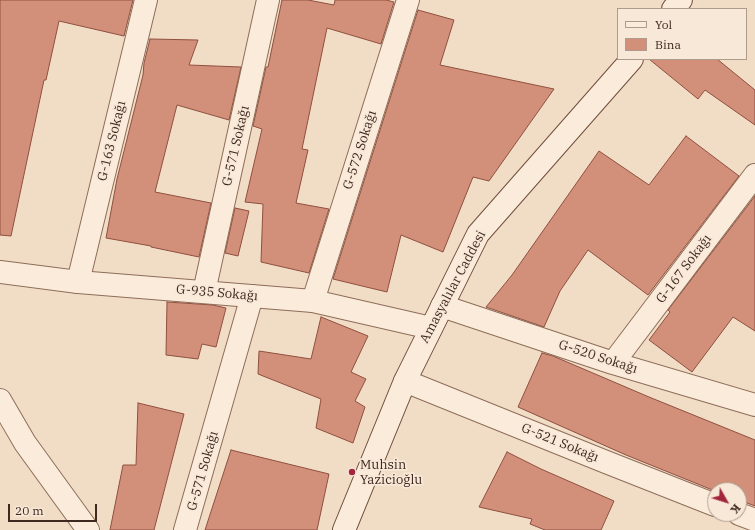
<!DOCTYPE html>
<html>
<head>
<meta charset="utf-8">
<style>
  body { margin:0 }
  #map { position:relative; width:755px; height:530px; overflow:hidden; background:#f1ddc6; font-family:"IBM Plex Serif",serif }
  canvas { display:block }
  .legend { position:absolute; left:617px; top:8px; width:130px; height:52px; box-sizing:border-box; background:#f8e8d7; border:1px solid #ae9b8d; margin:0; padding:5px 7px; list-style:none; font-size:12px; color:#3e281f }
  .legend li { display:flex; align-items:center; gap:8px; height:20px }
  .legend b { width:20px; border:1px solid #ae9b8d }
  .north { position:absolute; left:707px; top:482px; width:40px; height:40px; box-sizing:border-box; background:#f8e8d7; border:1px solid #ae9b8d; border-radius:50%; rotate:129deg; font-size:11px; font-weight:700; line-height:16px; text-align:center; color:#3e281f }
  .north::after { content:''; display:block; margin:auto; width:14px; height:18px; background:#a2263d; clip-path:polygon(50% 0,100% 100%,50% 72%,0 100%) }
  .scale { position:absolute; left:8px; top:504px; width:89px; height:18px; box-sizing:border-box; border:2px solid #3e281f; border-top:0; padding-left:5px; font-size:12px; line-height:14px; white-space:nowrap; color:#3e281f; -webkit-text-stroke:3px #f8e8d7; paint-order:stroke }
</style>
</head>
<body>
<div id="map">
<canvas width="755" height="530"></canvas>
<ul class="legend">
<li><b style="height:5px;background:#fbebdb"></b>Yol</li>
<li><b style="height:11px;background:#d28f7a"></b>Bina</li>
</ul>
<div class="north">K</div>
<div class="scale">20 m</div>
</div>
<script>
const ctx = document.querySelector('canvas').getContext('2d');
ctx.lineJoin = 'round';
function paint(path, color) {
  ctx.fillStyle = color;
  ctx.fill(path, 'evenodd');
}
function poly(rows) {
  const path = new Path2D();
  for (const r of rows) {
    path.moveTo(r[0], r[1]);
    for (let i = 2; i < r.length; i += 2) path.lineTo(r[i], r[i + 1]);
  }
  return path;
}
function strokePath(path, color, width, dash) {
  ctx.strokeStyle = color;
  ctx.lineWidth = width;
  ctx.lineCap = dash ? 'butt' : 'round';
  ctx.setLineDash(dash || []);
  ctx.stroke(path);
}
function write(font, color, halo, rows, align = 'center') {
  ctx.font = font + ' "IBM Plex Serif",serif';
  ctx.lineWidth = 3.5;
  ctx.setLineDash([]);
  ctx.textBaseline = 'middle';
  ctx.strokeStyle = halo;
  ctx.fillStyle = color;
  for (const [text, x, y, turn = 0] of rows) {
    ctx.save();
    ctx.translate(x, y);
    ctx.rotate((+turn || 0) * Math.PI / 180);
    ctx.textAlign = isNaN(turn) ? turn : align;
    if (halo) ctx.strokeText(text, 0, 0);
    ctx.fillText(text, 0, 0);
    ctx.restore();
  }
}
const building = poly([
  [0,0,133,0,124,36,59,21,46,80,44,80,11,236,0,235,0,0],
  [282,0,308,0,334,5,335,0,386,0,394,2,381,44,327,28,302,149,308,150,296,203,329,209,309,273,261,262,263,204,245,202,262,129,253,126,266,67,268,67,282,0],
  [418,10,454,20,440,65,554,89,489,181,473,177,443,252,401,235,387,292,333,279,418,10],
  [150,39,198,40,189,65,241,67,229,120,177,105,155,192,211,203,199,257,151,247,151,246,106,238,117,179,143,75,144,63,150,39],
  [649,59,717,59,755,90,755,125,705,90,698,99,649,59],
  [686,136,739,176,648,295,588,250,560,291,544,327,486,307,512,275,599,151,649,185,686,136],
  [755,196,755,331,733,317,692,372,649,340,670,312,668,310,755,196],
  [235,208,249,211,238,256,225,253,235,208],
  [167,302,213,305,226,308,216,347,202,344,198,359,166,355,167,302],
  [321,317,368,336,351,372,366,379,355,401,365,407,353,443,316,428,321,399,258,374,259,351,311,359,321,317],
  [542,353,553,356,649,397,755,440,755,506,739,500,739,490,715,491,626,455,518,407,542,353],
  [138,403,184,414,154,530,110,530,123,465,136,465,138,403],
  [231,450,329,474,317,530,205,530,231,450],
  [507,452,541,469,614,501,601,530,545,530,530,524,532,519,479,507,507,452]
]);
const minor = poly([
  [78,282,146,0],
  [204,292,268,0],
  [313,301,408,0],
  [442,306,613,363,755,405],
  [613,363,755,175],
  [405,381,606,462,715,505],
  [739,514,755,520],
  [185,530,252,296]
]);
const tertiary = poly([
  [0,272,78,282,313,301,431,328],
  [0,400,25,443,88,530]
]);
const secondary = poly([
  [673,9,681,0],
  [344,530,405,381,478,234,632,59]
]);
const markers = [
  [352,472,4,"#a2263d"]
];
const streetNames = [
  ["G-163 Sokağı",112,141,-76],
  ["G-571 Sokağı",236,146,-77],
  ["G-572 Sokağı",360,150,-72],
  ["G-167 Sokağı",684,269,-53],
  ["Amasyalılar Caddesi",453,287,-62],
  ["G-935 Sokağı",217,293,5],
  ["G-520 Sokağı",598,357,18],
  ["G-521 Sokağı",560,443,22],
  ["G-571 Sokağı",203,471,-74]
];
const poiNames = [
  ["Muhsin",360,465],
  ["Yazicioğlu",360,480]
];
paint(building, '#d28f7a');
strokePath(building, '#8f503e', 1);
strokePath(minor, '#8e6d5a', 24);
strokePath(tertiary, '#8e6d5a', 24);
strokePath(secondary, '#704e3d', 24);
strokePath(minor, '#fbebdb', 22);
strokePath(tertiary, '#fbebdb', 22);
strokePath(secondary, '#fbebdb', 22);
for (const [x, y, r, color] of markers) {
  const dot = new Path2D();
  dot.arc(x, y, r, 0, 2 * Math.PI);
  ctx.fillStyle = color;
  ctx.fill(dot);
  strokePath(dot, '#f8e8d7', 1.5);
}
write('13px', '#3e281f', '#f8e8d7', streetNames);
write('13px', '#3e281f', '#f8e8d7', poiNames, 'left');
</script>
</body>
</html>
